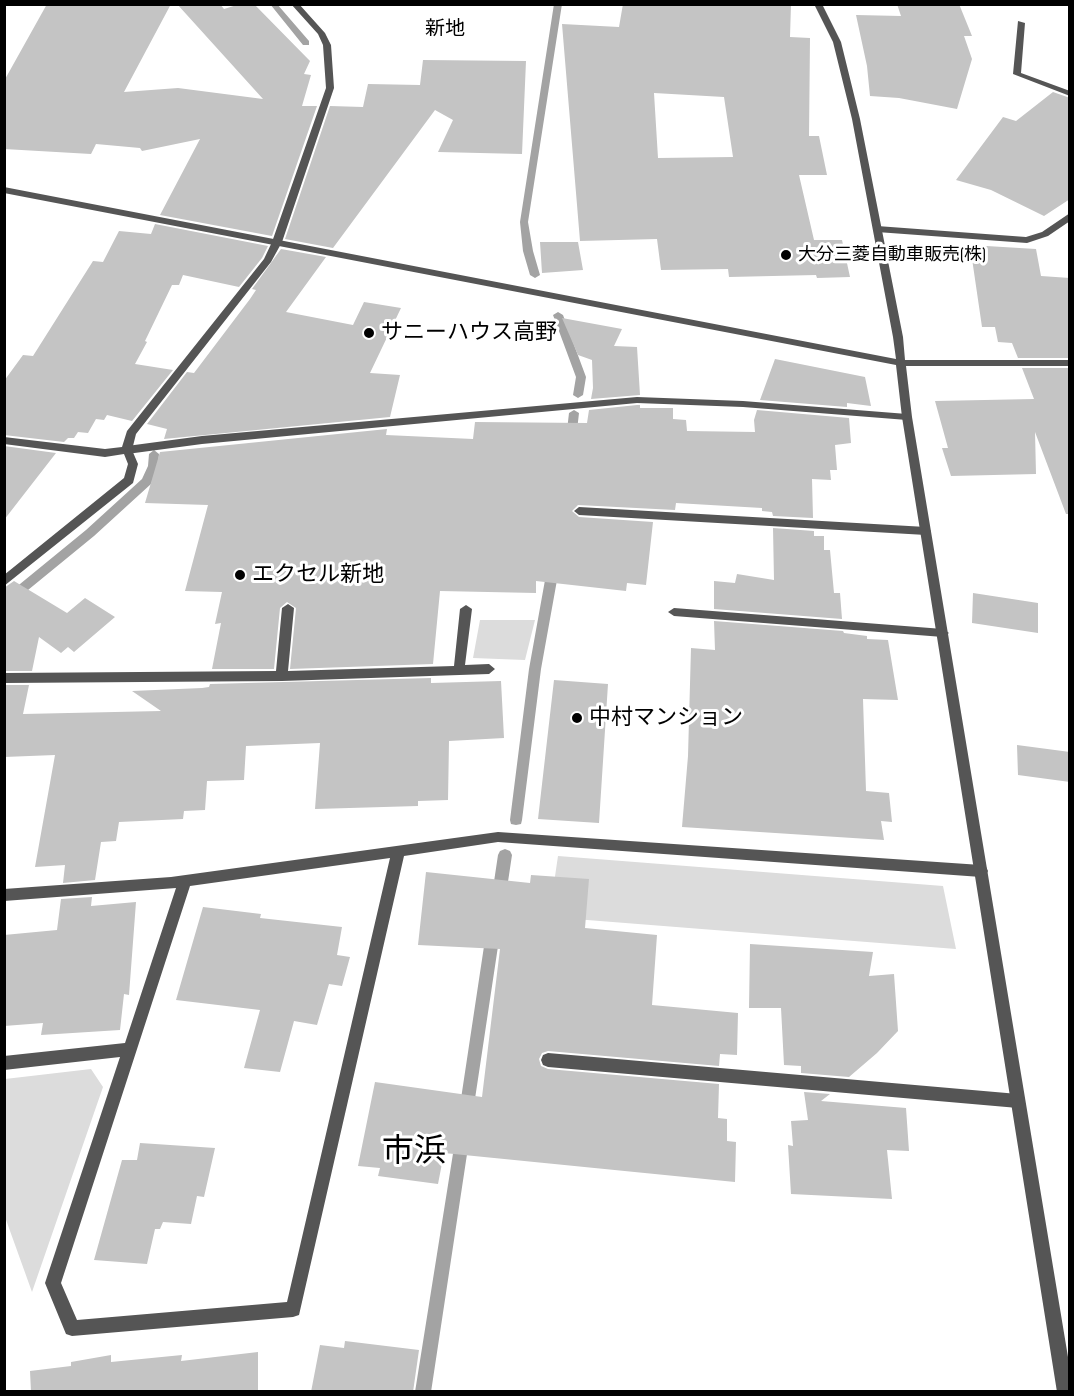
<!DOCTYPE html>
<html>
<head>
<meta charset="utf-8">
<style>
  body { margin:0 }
  #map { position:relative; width:1074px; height:1396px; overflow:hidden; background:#fff; font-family:"Sofia Sans Condensed",sans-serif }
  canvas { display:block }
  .frame { position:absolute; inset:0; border:6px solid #000; pointer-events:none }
</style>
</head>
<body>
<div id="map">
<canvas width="1074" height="1396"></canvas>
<div class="frame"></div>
</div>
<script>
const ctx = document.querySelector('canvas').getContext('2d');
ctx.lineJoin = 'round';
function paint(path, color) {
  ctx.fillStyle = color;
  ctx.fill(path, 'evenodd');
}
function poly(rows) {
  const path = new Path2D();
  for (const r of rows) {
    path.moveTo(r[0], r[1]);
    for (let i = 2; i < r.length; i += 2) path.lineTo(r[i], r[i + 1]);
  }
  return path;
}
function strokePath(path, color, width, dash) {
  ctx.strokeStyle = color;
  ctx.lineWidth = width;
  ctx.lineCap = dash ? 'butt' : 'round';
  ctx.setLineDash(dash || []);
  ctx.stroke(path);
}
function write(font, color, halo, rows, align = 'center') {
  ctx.font = font + ' "Sofia Sans Condensed","Noto Sans JP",sans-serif';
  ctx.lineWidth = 6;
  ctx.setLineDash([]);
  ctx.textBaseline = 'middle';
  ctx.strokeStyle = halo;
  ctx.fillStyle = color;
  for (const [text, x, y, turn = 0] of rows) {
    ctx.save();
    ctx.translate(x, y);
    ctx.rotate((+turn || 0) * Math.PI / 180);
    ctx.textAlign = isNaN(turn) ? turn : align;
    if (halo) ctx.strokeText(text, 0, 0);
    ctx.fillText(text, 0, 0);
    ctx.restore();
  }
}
const green = poly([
  [480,620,535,620,525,660,473,658],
  [558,856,943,886,956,949,549,917],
  [91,1069,103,1087,32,1292,5,1217,5,1079]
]);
const stream = poly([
  [270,4,277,4,309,41,309,45,303,45,270,4],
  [554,4,562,4,528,222,533,251,540,275,535,278,530,275,523,251,520,222,554,4],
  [558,312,563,315,586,377,583,395,578,398,573,395,576,377,553,315,558,312],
  [574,410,579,413,576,439,571,443,566,439,569,413,574,410],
  [154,450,159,454,158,466,151,484,94,536,17,599,9,599,7,596,9,593,86,530,142,479,148,466,149,454,154,450],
  [553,565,559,569,541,669,522,820,521,824,516,825,511,824,510,820,529,669,547,569,553,565],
  [505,849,510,851,512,855,506,895,504,899,499,901,494,899,492,895,498,855,500,851,505,849],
  [493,927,498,929,500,933,473,1112,471,1117,466,1119,461,1117,459,1112,486,933,488,929,493,927],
  [462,1134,467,1136,469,1141,431,1392,415,1392,455,1141,457,1136,462,1134]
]);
const building = poly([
  [47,4,171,4,124,92,178,88,263,99,177,4,220,4,224,9,240,4,254,4,310,61,304,74,311,75,302,106,317,106,272,236,160,215,200,139,142,151,140,148,96,144,91,154,4,149,4,81],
  [623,4,791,4,790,37,810,38,809,136,819,136,827,175,799,175,814,240,842,240,850,277,817,278,816,275,729,277,728,269,661,270,657,239,580,241,562,24,619,27],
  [654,93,724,97,733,157,658,158],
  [897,4,959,4,972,36,964,36,972,59,957,109,899,98,870,96,867,66,856,15,901,16],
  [423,60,526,61,522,154,438,152,453,120,435,110,333,248,285,239,330,106,363,107,368,84,420,85],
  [1053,92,1070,98,1070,199,1044,216,991,190,956,180,1003,117,1016,121],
  [155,224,268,246,262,258,239,287,183,275,179,285,172,285,145,341,147,342,135,364,173,370,132,421,107,415,104,420,96,419,88,433,78,432,74,438,68,438,64,442,4,435,4,381,23,355,33,356,93,261,103,262,119,231,151,234],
  [540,242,578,242,583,270,542,273],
  [970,245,1036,249,1041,276,1070,278,1070,358,1018,358,1012,343,998,342,995,327,982,327],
  [281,249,326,257,286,312,353,325,364,302,401,308,370,373,400,375,390,417,164,439,167,429,147,424,187,372,194,373,250,299,256,290,252,289],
  [562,318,622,329,614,346,637,347,640,395,591,399,593,388,592,360,578,355],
  [775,359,865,377,871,406,847,403,847,407,760,400],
  [1022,368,1070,368,1070,514,1066,514,1035,432,1036,474,951,476,942,448,948,448,935,401,1034,399],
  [637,405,640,405,640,408,673,408,673,419,686,420,687,431,755,432,754,420,757,410,849,418,851,443,835,445,837,470,830,470,831,480,812,479,813,518,773,516,772,512,762,511,762,508,676,503,675,510,578,505,572,511,579,517,653,522,646,585,627,583,626,591,536,581,536,593,440,591,433,664,290,669,296,608,287,602,280,608,274,669,212,669,221,623,215,624,222,592,185,591,208,505,145,503,160,452,387,429,386,435,473,439,475,422,587,423,589,410],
  [4,446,56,453,4,520],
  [773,528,814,531,814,536,824,536,824,550,830,550,834,593,840,593,842,619,714,609,714,581,735,583,737,574,774,580],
  [14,581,67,613,85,598,115,617,74,652,68,647,61,653,39,637,32,671,4,671,4,588],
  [973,593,1038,603,1038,633,972,623],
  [714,621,843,631,844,633,867,636,867,639,888,640,898,700,863,699,866,791,889,793,892,822,881,821,884,840,682,827,688,756,691,648,715,650],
  [431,678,431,683,501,681,504,738,449,741,448,800,418,801,418,806,315,809,320,743,246,746,244,780,207,781,205,810,184,811,183,819,119,822,116,841,101,842,95,880,63,883,65,865,35,867,55,755,4,757,4,685,29,685,23,714,161,711,132,691,202,688,209,687,210,684],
  [554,680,608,684,599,823,538,819],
  [1017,745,1070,752,1070,782,1018,775],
  [426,872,530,883,531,875,589,879,585,928,657,935,652,1005,738,1013,737,1055,720,1054,719,1066,548,1051,542,1053,539,1059,541,1066,548,1069,719,1084,718,1118,727,1119,727,1141,736,1142,735,1182,444,1153,438,1184,378,1176,380,1168,358,1166,375,1082,482,1097,500,949,418,945],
  [92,897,91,906,136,902,129,995,124,994,120,1030,41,1035,43,1023,4,1026,4,935,57,930,61,899],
  [203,907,261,914,260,918,342,927,337,955,350,957,342,986,329,984,317,1025,294,1021,280,1072,244,1068,260,1010,176,1000],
  [750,944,873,952,869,976,894,974,898,1031,877,1053,849,1077,801,1073,801,1066,784,1065,781,1008,749,1008],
  [804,1092,830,1094,821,1101,906,1108,909,1151,887,1150,892,1199,791,1194,788,1145,793,1146,791,1121,808,1120],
  [140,1143,215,1148,204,1197,197,1196,191,1224,163,1222,160,1229,155,1229,147,1264,94,1260,122,1160,137,1160],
  [345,1341,419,1350,413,1392,311,1392,320,1345,344,1348],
  [258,1352,258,1392,31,1392,30,1371,71,1366,71,1362,111,1355,111,1362,182,1355,181,1361]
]);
const service = poly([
  [637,397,743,401,907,414,912,417,907,420,743,407,637,403,202,444,127,454,122,450,127,446,202,436,637,397]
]);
const minor = poly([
  [291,4,299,4,325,33,331,45,334,88,282,242,271,262,136,434,132,450,138,464,133,483,4,586,4,575,124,478,128,464,124,454,105,457,4,444,4,437,105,449,122,447,127,431,264,259,272,242,326,88,323,45,318,34,291,4],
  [1018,21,1025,23,1021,73,1070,91,1070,96,1013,74,1018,21],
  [1070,213,1070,221,1048,236,1027,243,877,232,873,229,877,226,1026,237,1042,232,1070,213],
  [579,507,926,527,931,531,926,535,579,515,574,511,579,507],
  [288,604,294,608,288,671,454,666,460,609,466,605,472,609,465,665,489,664,495,669,489,674,282,681,4,683,4,673,276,671,282,608,288,604],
  [674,608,943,629,949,633,943,637,674,616,668,612,674,608],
  [498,832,981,865,986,867,988,871,986,875,981,877,498,842,404,856,299,1315,293,1317,72,1336,66,1334,45,1283,120,1057,4,1070,4,1056,125,1043,176,888,4,901,4,889,171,877,498,832],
  [390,858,287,1302,77,1320,61,1283,190,886,390,858],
  [548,1053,1018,1094,1023,1096,1025,1101,1023,1106,1018,1108,548,1067,543,1065,541,1060,543,1055,548,1053]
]);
const tertiary = poly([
  [814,4,822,4,841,42,860,119,903,337,905,360,1070,360,1070,366,906,366,912,417,1070,1369,1070,1392,1057,1392,902,417,896,365,4,193,4,187,896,359,893,337,852,119,833,42,814,4]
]);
const markers = [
  [786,255,6,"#000"],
  [369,333,6,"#000"],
  [240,575,6,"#000"],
  [577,718,6,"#000"]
];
const farPoinames = [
  ["大分三菱自動車販売(株)",798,255]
];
const farNeighbourhoodnames = [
  ["新地",445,30]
];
const poiNames = [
  ["サニーハウス高野",381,333],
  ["エクセル新地",252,575],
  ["中村マンション",589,718]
];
const nearQuarternames = [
  ["市浜",414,1153]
];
paint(green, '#dcdcdc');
paint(stream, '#a3a3a3');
paint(building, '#c4c4c4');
paint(service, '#555');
paint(minor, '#555');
paint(tertiary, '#555');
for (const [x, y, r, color] of markers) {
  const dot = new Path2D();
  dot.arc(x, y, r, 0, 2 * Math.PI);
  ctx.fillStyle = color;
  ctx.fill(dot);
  strokePath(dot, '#fff', 2);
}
write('18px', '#000', '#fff', farPoinames, 'left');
write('20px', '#000', '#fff', farNeighbourhoodnames);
write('22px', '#000', '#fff', poiNames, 'left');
write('32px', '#000', '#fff', nearQuarternames);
</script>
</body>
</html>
